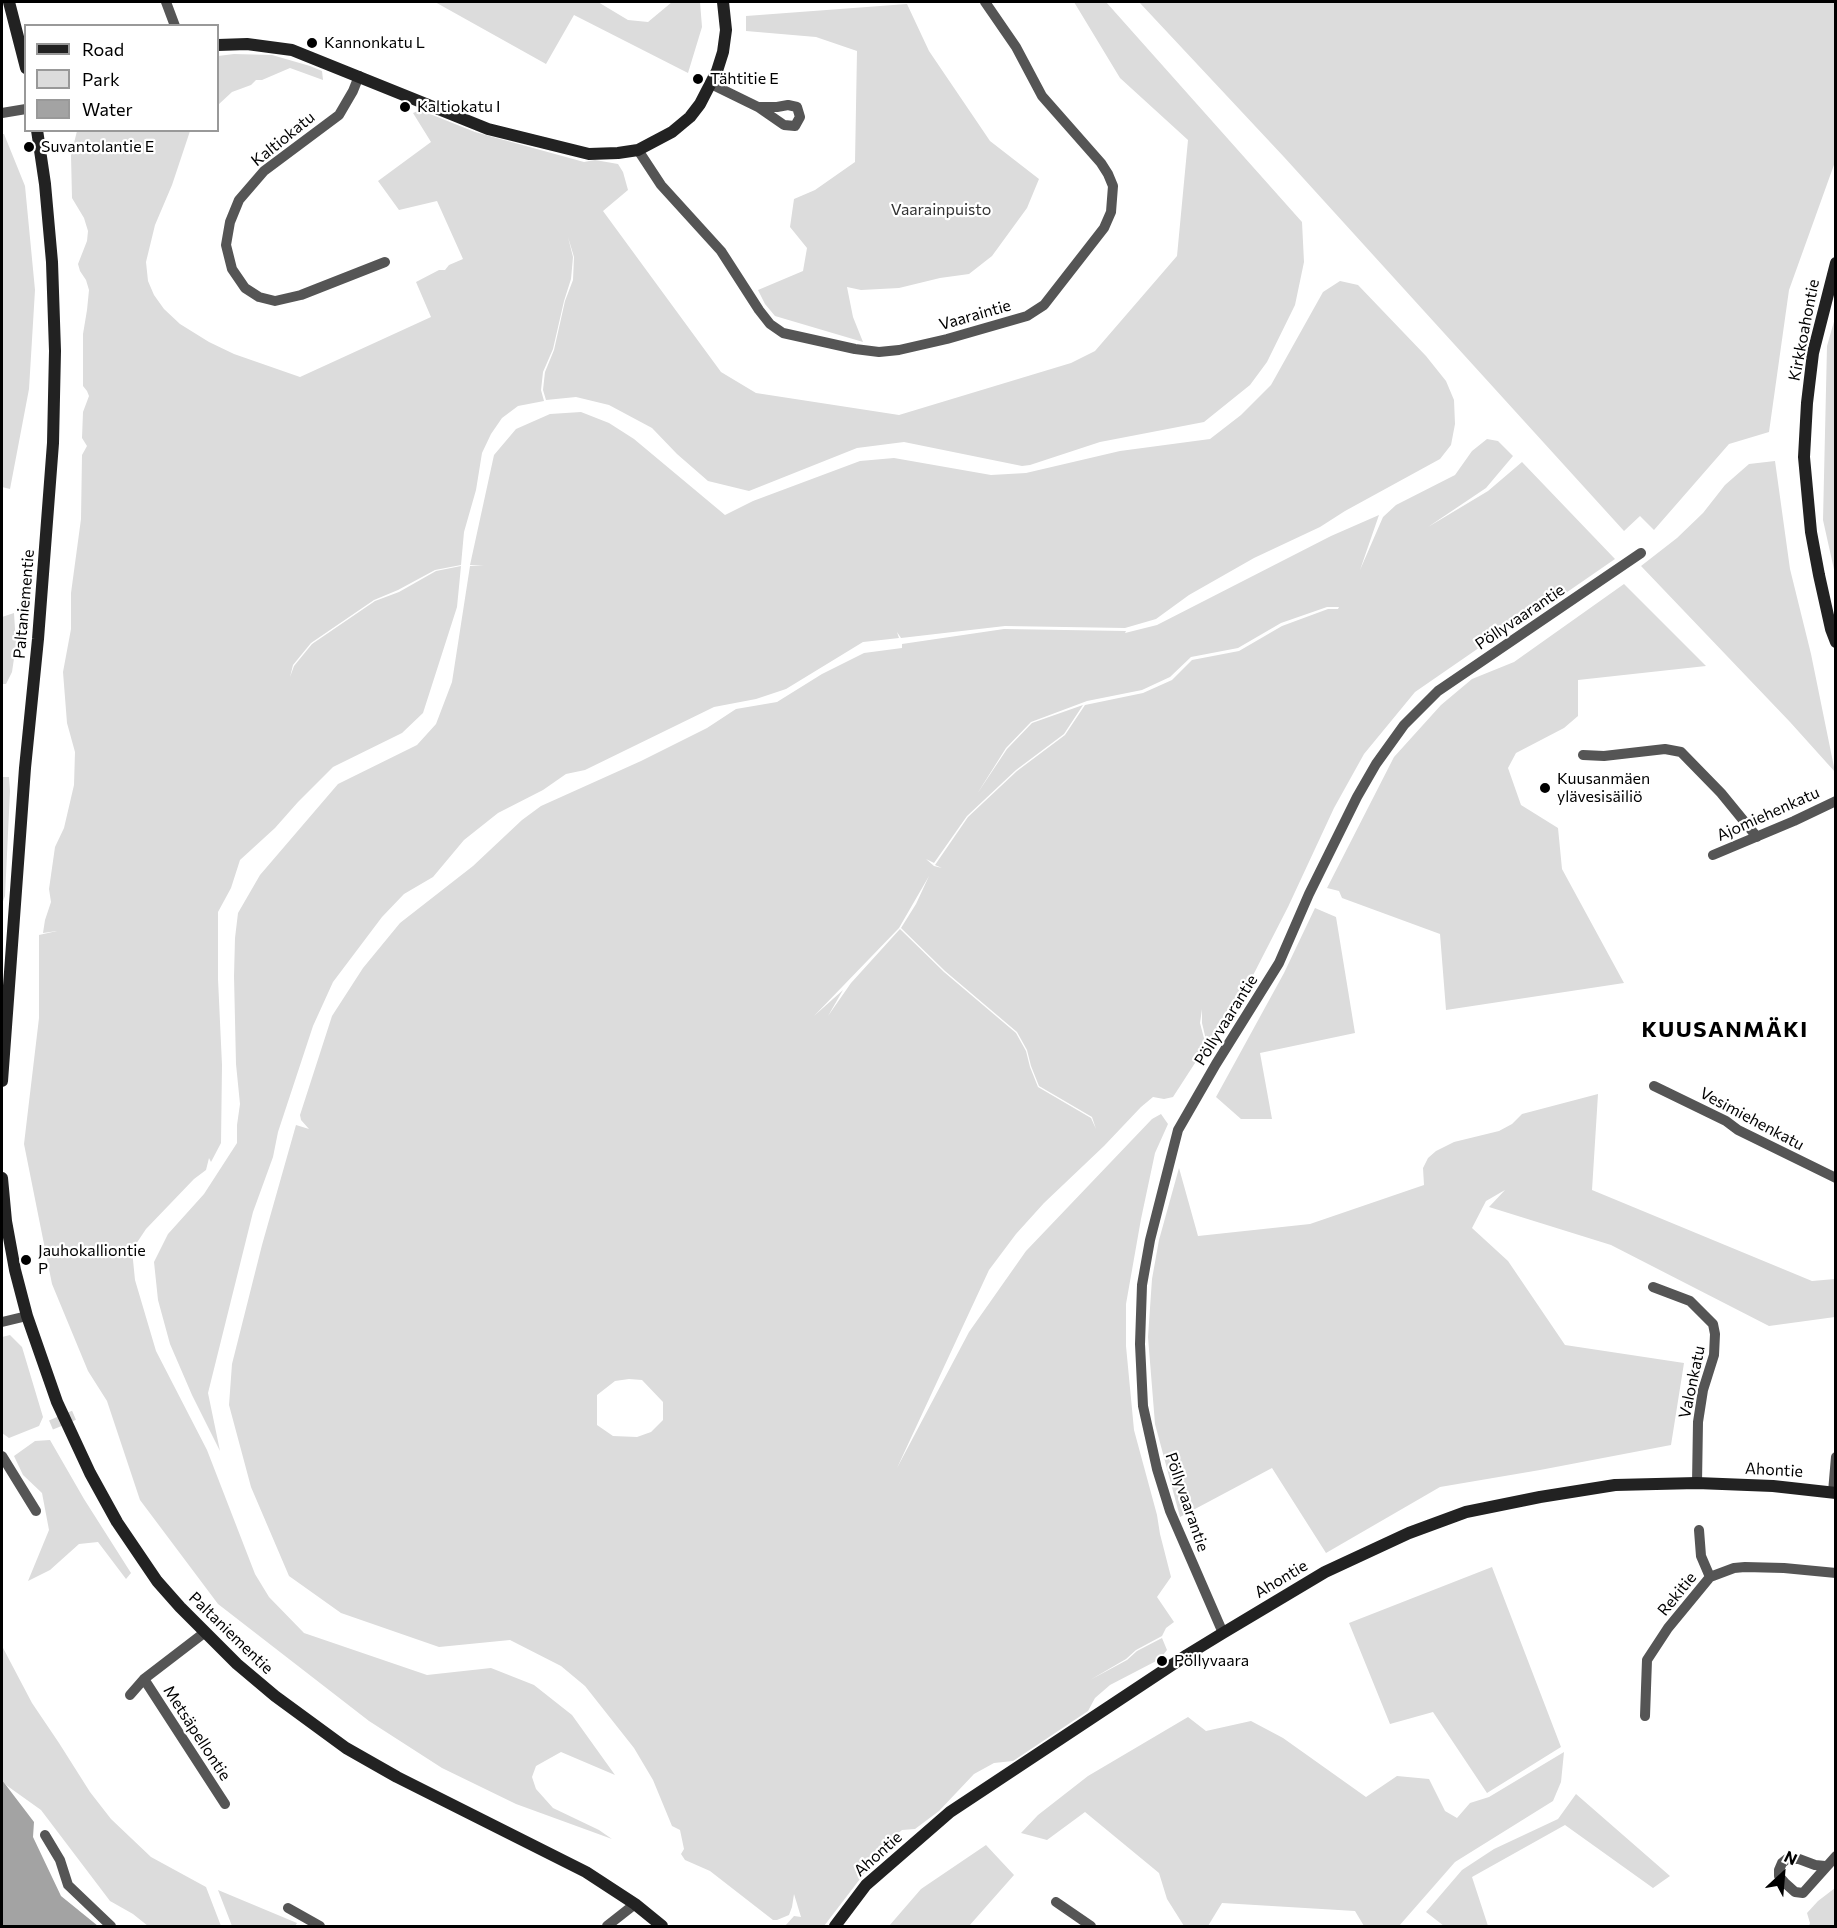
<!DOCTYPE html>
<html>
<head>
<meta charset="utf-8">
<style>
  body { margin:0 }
  #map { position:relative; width:1837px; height:1928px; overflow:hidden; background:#fff; font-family:Commissioner,sans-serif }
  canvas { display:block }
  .frame { position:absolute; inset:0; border:3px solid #000; pointer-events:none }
  .legend { position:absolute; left:24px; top:24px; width:195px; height:108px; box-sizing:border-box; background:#fff; border:2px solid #999; margin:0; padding:8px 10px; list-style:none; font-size:18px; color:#000 }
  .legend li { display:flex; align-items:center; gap:12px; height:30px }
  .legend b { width:30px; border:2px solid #999 }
  .north { position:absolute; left:1753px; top:1844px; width:60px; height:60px; -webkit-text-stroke:4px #fff; paint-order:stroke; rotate:26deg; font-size:16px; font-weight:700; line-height:24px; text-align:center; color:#000 }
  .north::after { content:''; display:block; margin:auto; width:21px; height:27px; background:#000; clip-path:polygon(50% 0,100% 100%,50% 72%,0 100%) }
</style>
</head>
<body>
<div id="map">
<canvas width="1837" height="1928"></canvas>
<div class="frame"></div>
<ul class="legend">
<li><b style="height:8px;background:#222"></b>Road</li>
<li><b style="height:16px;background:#dcdcdc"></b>Park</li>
<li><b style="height:16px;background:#a3a3a3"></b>Water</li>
</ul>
<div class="north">N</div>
</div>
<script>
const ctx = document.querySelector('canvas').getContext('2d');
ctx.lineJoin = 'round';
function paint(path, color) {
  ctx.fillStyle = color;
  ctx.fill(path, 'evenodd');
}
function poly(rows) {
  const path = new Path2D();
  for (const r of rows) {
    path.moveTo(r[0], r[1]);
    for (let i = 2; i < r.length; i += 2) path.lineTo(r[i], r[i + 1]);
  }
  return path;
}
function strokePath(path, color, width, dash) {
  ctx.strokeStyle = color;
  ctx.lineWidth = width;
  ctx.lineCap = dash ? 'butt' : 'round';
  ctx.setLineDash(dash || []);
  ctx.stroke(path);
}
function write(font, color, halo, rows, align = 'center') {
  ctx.font = font + ' Commissioner,sans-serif';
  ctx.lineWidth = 4.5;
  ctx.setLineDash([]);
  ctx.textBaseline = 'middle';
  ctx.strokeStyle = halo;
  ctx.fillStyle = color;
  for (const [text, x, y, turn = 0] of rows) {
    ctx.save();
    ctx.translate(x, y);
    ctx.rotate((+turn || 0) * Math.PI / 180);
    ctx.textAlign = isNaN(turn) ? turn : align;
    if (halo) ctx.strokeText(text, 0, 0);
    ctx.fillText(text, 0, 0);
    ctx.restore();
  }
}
const green = poly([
  [435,2,598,2,628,20,648,22,672,2,700,2,702,27,688,73,574,15,546,64],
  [1074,2,1106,2,1302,222,1304,262,1295,305,1267,362,1250,385,1204,422,1100,442,1030,465,1022,466,904,442,857,448,749,491,708,481,677,454,652,428,609,405,576,397,546,400,543,390,545,372,554,350,565,301,573,280,574,257,568,237,573,257,571,279,564,301,553,349,543,372,541,390,544,401,518,406,502,418,491,434,482,453,476,490,464,532,461,565,435,570,398,590,374,600,311,643,293,665,290,677,294,666,312,644,375,601,399,592,436,571,461,566,457,607,423,713,402,733,333,767,298,802,275,828,240,860,231,888,218,912,218,979,222,1065,221,1143,211,1162,209,1158,206,1170,194,1179,146,1229,132,1250,135,1280,156,1351,207,1450,255,1574,269,1597,304,1633,427,1675,491,1668,534,1685,572,1715,615,1775,561,1752,536,1766,532,1777,536,1789,553,1808,599,1830,612,1839,516,1804,442,1768,369,1721,218,1604,140,1500,107,1401,88,1371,52,1284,24,1144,39,1018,39,935,57,931,43,933,45,920,51,902,49,889,55,847,64,828,74,785,75,752,67,723,63,672,71,629,71,593,81,519,82,455,87,446,82,438,83,412,89,396,87,391,83,386,83,334,87,310,89,290,86,280,80,271,78,264,87,241,88,231,84,218,72,198,71,155,77,131,190,131,172,185,155,225,146,262,148,281,154,295,164,309,180,324,209,342,234,354,300,377,431,317,416,282,439,270,445,270,449,265,463,259,437,201,399,210,378,181,431,142,413,113,420,110,475,132,584,162,595,160,618,164,623,172,628,190,603,211,721,372,756,393,899,415,1071,363,1095,351,1177,256,1188,140,1120,78],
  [1139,2,1835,2,1835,162,1789,290,1769,432,1729,444,1654,530,1640,516,1624,531,1284,157],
  [907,4,929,51,990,141,1039,179,1027,208,992,256,969,274,940,278,899,288,861,290,847,287,853,317,863,342,775,316,765,304,758,290,803,271,807,248,790,227,794,199,815,190,855,162,857,51,816,37,746,31,746,16],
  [234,54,272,55,310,66,322,71,323,80,290,68,262,80,256,80,251,85,232,92,218,105,218,56],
  [2,134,4,134,25,186,35,290,29,389,10,489,2,487],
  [1340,281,1358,285,1426,356,1446,381,1454,400,1455,424,1451,445,1440,459,1345,511,1320,527,1254,558,1189,595,1156,619,1125,628,1005,626,901,638,897,632,899,638,863,642,786,689,756,699,714,707,585,770,566,774,543,790,498,813,464,840,433,877,404,894,382,917,333,982,313,1026,278,1132,273,1157,253,1212,208,1393,220,1451,192,1395,170,1344,158,1300,154,1262,168,1234,204,1194,237,1143,237,1125,240,1104,236,1064,234,976,235,938,238,913,260,875,338,784,417,745,436,724,452,682,470,566,484,566,470,565,494,455,516,429,550,414,581,412,609,423,634,439,725,515,753,501,860,461,894,458,991,475,1026,473,1120,451,1210,439,1241,415,1271,385,1323,292],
  [1835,318,1835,574,1823,520,1827,346],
  [1487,439,1498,441,1513,456,1486,488,1428,527,1488,491,1522,462,1615,559,1544,608,1486,643,1415,692,1364,754,1334,808,1288,907,1246,989,1207,1044,1202,1023,1202,1009,1200,1023,1206,1046,1173,1097,1164,1099,1153,1097,1141,1107,1104,1146,1044,1203,1016,1234,989,1270,897,1468,969,1332,1026,1251,1152,1119,1161,1114,1168,1124,1155,1153,1141,1219,1126,1304,1126,1346,1134,1430,1157,1515,1160,1534,1171,1577,1157,1597,1174,1622,1166,1628,1162,1636,1136,1650,1126,1659,1090,1680,1127,1660,1137,1651,1162,1638,1167,1650,1160,1659,1110,1685,1095,1698,1088,1711,1013,1761,994,1763,974,1774,939,1811,915,1829,902,1830,889,1841,824,1926,785,1926,794,1916,801,1917,794,1894,792,1907,789,1915,777,1920,773,1920,710,1871,685,1860,681,1854,684,1849,680,1830,672,1826,653,1780,634,1748,585,1686,561,1666,510,1640,439,1647,341,1613,289,1576,251,1487,229,1405,232,1364,262,1245,296,1125,309,1129,301,1120,300,1115,332,1016,363,968,400,923,473,866,522,820,541,806,641,761,707,728,736,709,777,702,822,674,864,653,902,648,902,644,1004,629,1126,631,1125,633,1157,625,1331,536,1379,515,1360,570,1383,517,1396,505,1455,475,1472,451],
  [1327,607,1339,607,1338,609,1328,609,1282,626,1239,651,1192,660,1172,680,1143,693,1085,705,1065,735,1017,771,968,817,935,865,942,868,934,866,926,859,934,863,967,816,1016,770,1064,734,1083,705,1032,723,1007,749,977,794,1006,748,1031,722,1087,701,1142,690,1170,677,1191,657,1238,648,1281,623],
  [929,876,916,904,901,928,945,971,1017,1032,1027,1050,1031,1066,1039,1086,1092,1117,1096,1129,1091,1118,1038,1087,1030,1067,1026,1051,1016,1033,944,972,900,929,851,983,828,1016,843,990,814,1016,899,928],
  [629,1379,642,1380,663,1402,663,1420,651,1432,637,1437,613,1436,597,1425,597,1395,615,1381],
  [1775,461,1790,569,1811,654,1835,772,1790,722,1641,566,1677,538,1703,513,1725,485,1749,464],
  [1624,584,1706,666,1578,680,1578,716,1564,728,1516,753,1508,768,1521,805,1558,828,1562,869,1624,983,1446,1010,1440,934,1342,898,1339,891,1327,888,1394,757,1441,705,1472,679,1514,662],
  [14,613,16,645,12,672,6,684,2,684,2,617],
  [2,777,9,777,10,791,5,896,2,904],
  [1315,908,1336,917,1355,1033,1260,1053,1272,1119,1241,1119,1216,1097,1284,973],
  [1598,1094,1592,1190,1812,1281,1835,1279,1835,1317,1769,1326,1611,1245,1489,1207,1505,1190,1486,1201,1472,1228,1508,1261,1565,1345,1684,1363,1671,1445,1540,1470,1440,1487,1326,1553,1272,1468,1180,1517,1155,1424,1148,1337,1152,1279,1159,1240,1179,1168,1198,1236,1310,1224,1424,1185,1423,1168,1428,1158,1436,1151,1454,1142,1499,1131,1512,1124,1522,1114],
  [10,1335,22,1347,43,1417,39,1426,9,1438,2,1433,2,1337],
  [50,1440,84,1499,131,1573,126,1579,98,1542,79,1544,50,1570,28,1581,49,1530,42,1493,23,1475,14,1456,35,1441],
  [1492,1567,1561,1747,1487,1793,1433,1712,1390,1724,1349,1623],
  [2,1646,32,1703,59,1743,90,1792,111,1819,151,1857,206,1887,221,1926,148,1926,133,1914,110,1901,41,1810,6,1785,2,1780],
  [1188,1717,1206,1731,1251,1721,1283,1738,1366,1797,1397,1776,1429,1779,1445,1811,1457,1818,1470,1803,1489,1797,1564,1752,1561,1782,1553,1801,1455,1862,1399,1926,1364,1926,1355,1911,1222,1903,1208,1926,1184,1926,1167,1899,1159,1873,1085,1812,1047,1840,1021,1833,1038,1815,1088,1776],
  [1576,1794,1670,1876,1653,1888,1565,1825,1472,1877,1488,1926,1444,1926,1426,1912,1462,1870,1494,1849,1558,1819],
  [986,1845,1014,1875,969,1926,889,1926,921,1889],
  [1835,1888,1835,1926,1809,1926,1810,1923,1807,1913,1818,1901],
  [218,1890,297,1923,295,1926,232,1926]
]);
const water = poly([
  [2,1780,34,1822,33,1837,61,1896,98,1926,2,1926]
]);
const streetTunnel = poly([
  [51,1425,77,1414]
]);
const street = poly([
  [166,2,175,26],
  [359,76,353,91,339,115,264,171,239,200,230,222,226,245,232,269,245,288,259,297,275,301,301,295,385,262],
  [711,84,758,107,784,125,795,126,800,117,797,107,788,105,777,107,758,107],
  [2,113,26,109],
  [638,150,661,185,721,251,759,310,770,324,783,333,855,349,879,352,899,350,947,339,1027,316,1044,305,1104,228,1111,212,1113,186,1108,174,1101,163,1042,96,1016,47,985,2],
  [1583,755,1604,756,1665,749,1681,752,1721,793,1757,837],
  [1713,855,1794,821,1836,801],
  [1654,1086,1726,1121,1738,1130,1836,1178],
  [1653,1287,1690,1301,1713,1324,1715,1334,1714,1355,1703,1390,1698,1422,1697,1483],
  [2,1322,27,1316],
  [2,1456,36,1511],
  [1833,1492,1836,1457],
  [1699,1530,1701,1556,1710,1577],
  [1223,1633,1170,1511,1157,1469,1143,1406,1140,1344,1142,1285,1150,1240,1178,1130,1216,1064,1279,963,1309,894,1357,797,1376,764,1404,725,1438,691,1641,553],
  [144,1679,225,1804],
  [130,1695,144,1679,204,1633],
  [1645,1716,1647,1660,1668,1628,1710,1577,1734,1568,1745,1567,1784,1568,1836,1573],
  [45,1835,60,1860,68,1885,111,1926],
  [1825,1866,1815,1865,1799,1859,1787,1859,1782,1863,1779,1870,1779,1876,1785,1883,1795,1892,1803,1893,1836,1856],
  [1056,1902,1091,1926],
  [288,1908,320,1926],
  [607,1926,635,1904]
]);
const secondary = poly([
  [9,2,26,68],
  [218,45,247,44,292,50,488,129,589,154,618,153,638,150,672,132,690,117,700,104,717,71,723,52,726,30,723,2],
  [1836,263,1813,353,1807,403,1804,457,1811,532,1819,575,1831,629,1836,642],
  [2,1081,25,768,38,639,53,443,55,351,52,262,45,184,37,130],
  [2,1178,6,1221,15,1270,27,1316,57,1402,90,1473,117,1522,157,1581,180,1607,237,1664,275,1696,346,1748,397,1777,586,1872,635,1904,662,1926],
  [835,1926,866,1885,950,1812,1187,1655,1223,1633,1325,1572,1409,1533,1466,1512,1540,1497,1615,1485,1697,1483,1773,1486,1836,1493]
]);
const markers = [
  [312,43,6,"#000"],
  [698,79,6,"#000"],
  [405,107,6,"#000"],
  [29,147,6,"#000"],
  [1545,788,6,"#000"],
  [26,1260,6,"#000"],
  [1162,1661,6,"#000"]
];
const poiNames = [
  ["Kannonkatu L",324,43],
  ["Tähtitie E",710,79],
  ["Kaltiokatu I",417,107],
  ["Suvantolantie E",41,147],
  ["Kuusanmäen",1557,779],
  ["ylävesisäiliö",1557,797],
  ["Jauhokalliontie",38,1251],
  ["P",38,1269],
  ["Pöllyvaara",1174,1661]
];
const streetNames = [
  ["Kaltiokatu",283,139,-39],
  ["Vaaraintie",975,315,-16],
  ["Kirkkoahontie",1804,330,-79],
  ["Paltaniementie",24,604,-85],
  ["Pöllyvaarantie",1520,617,-34],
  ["Ajomiehenkatu",1768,814,-24],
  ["Pöllyvaarantie",1226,1020,-58],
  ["Vesimiehenkatu",1752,1119,28],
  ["Valonkatu",1692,1382,-78],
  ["Ahontie",1774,1470,3],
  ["Pöllyvaarantie",1187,1502,71],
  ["Ahontie",1281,1579,-31],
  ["Rekitie",1677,1594,-51],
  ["Paltaniementie",231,1633,44],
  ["Metsäpellontie",197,1733,57],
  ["Ahontie",878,1854,-42]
];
const parkNames = [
  ["Vaarainpuisto",941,210]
];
const districtNames = [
  ["KUUSANMÄKI",1725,1030]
];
paint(green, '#dcdcdc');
paint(water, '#a3a3a3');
strokePath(streetTunnel, '#d9d9d9', 10, [10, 5]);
strokePath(street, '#555', 10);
strokePath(secondary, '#222', 12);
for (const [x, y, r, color] of markers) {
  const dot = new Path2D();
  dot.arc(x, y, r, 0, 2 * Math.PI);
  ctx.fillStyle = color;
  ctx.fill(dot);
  strokePath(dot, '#fff', 2);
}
write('16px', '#000', '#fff', poiNames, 'left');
write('16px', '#000', '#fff', streetNames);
write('16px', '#333', '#fff', parkNames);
ctx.letterSpacing = '1.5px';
write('bold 22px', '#000', '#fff', districtNames);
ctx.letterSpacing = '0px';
</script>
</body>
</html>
